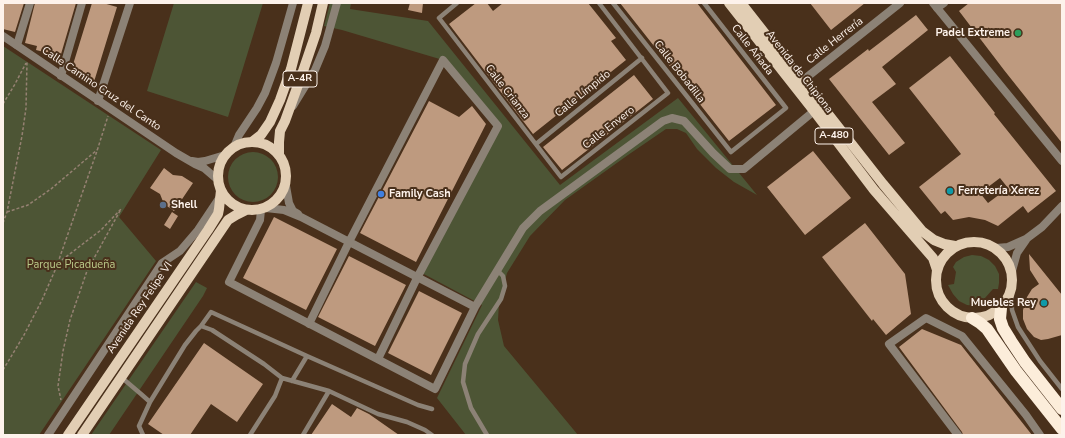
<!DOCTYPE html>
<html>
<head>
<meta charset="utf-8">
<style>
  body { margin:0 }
  #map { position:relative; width:1065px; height:438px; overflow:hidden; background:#49301b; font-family:"Nunito Sans",sans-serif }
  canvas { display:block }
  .frame { position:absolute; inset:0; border:4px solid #fdf2eb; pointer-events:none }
</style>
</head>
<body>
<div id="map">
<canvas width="1065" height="438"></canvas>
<div class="frame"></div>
</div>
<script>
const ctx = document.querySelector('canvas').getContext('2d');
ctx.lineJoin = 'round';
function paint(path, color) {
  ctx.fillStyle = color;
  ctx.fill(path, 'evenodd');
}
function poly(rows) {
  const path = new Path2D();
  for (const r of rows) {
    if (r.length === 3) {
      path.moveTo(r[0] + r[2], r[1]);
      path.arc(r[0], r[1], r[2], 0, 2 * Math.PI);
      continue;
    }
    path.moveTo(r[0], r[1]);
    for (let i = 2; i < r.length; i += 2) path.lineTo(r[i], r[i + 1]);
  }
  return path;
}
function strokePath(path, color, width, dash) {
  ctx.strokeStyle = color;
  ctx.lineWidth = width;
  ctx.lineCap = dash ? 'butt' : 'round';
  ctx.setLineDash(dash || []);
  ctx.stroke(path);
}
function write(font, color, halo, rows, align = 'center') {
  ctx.font = font + ' "Nunito Sans",sans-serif';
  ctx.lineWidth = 4;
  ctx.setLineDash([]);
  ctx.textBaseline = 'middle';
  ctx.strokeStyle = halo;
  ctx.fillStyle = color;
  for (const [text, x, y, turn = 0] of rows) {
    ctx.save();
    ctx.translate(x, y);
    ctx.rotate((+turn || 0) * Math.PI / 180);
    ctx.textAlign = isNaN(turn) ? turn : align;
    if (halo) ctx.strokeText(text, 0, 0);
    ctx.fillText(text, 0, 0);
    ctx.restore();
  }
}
const green = poly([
  [174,3,263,3,228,117,147,91],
  [330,3,351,3,350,9,428,21,560,185,678,98,757,195,734,182,716,168,697,149,686,133,677,129,666,129,628,155,565,200,530,236,507,273,499,303,498,320,504,346,578,435,466,435,437,398,482,305,420,272,497,126,443,60,342,30,324,26],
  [3,46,161,150,119,217,156,261,39,435,3,435],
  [253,177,25],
  [972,255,981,256,989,260,995,266,999,274,999,283,998,289,993,289,985,298,983,304,976,306,967,305,959,301,953,294,948,285,954,284,956,272,953,267,956,262,964,257],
  [196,282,207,288,203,296,109,435,91,435]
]);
const building = poly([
  [3,3,24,3,15,32,3,29],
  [35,3,76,3,59,61,47,57,48,53,36,50,37,46,25,43],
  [92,3,103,3,117,7,93,85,85,82,71,71],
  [410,3,423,3,422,13,408,10],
  [476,3,487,3,493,11,503,3,588,3,616,38,611,41,626,60,533,134,449,24],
  [620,3,697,3,776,105,729,141],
  [810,3,865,3,831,30],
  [969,3,1062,3,1062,143,1004,70,959,11],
  [916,15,928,30,882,67,896,84,872,102,905,143,889,155,829,79,868,49,869,51],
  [950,56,995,113,994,114,1056,191,1028,213,1023,206,998,226,985,220,969,217,953,220,945,211,941,214,919,187,961,154,909,88],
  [1000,178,1008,188,988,203,980,193],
  [634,75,653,99,562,170,543,147],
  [429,101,459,117,472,106,486,124,416,262,360,233],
  [813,151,851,198,805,235,767,187],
  [164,168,173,175,182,176,193,183,174,211,164,204,160,194,150,188],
  [172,212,178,216,170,229,164,225],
  [274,217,337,249,306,310,243,278],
  [865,223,905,274,911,314,886,335,873,319,872,321,822,257],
  [1029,254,1062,295,1062,335,1048,339,1041,340,1034,337,1027,329,1023,319,1023,310,1027,297,1032,289,1039,284,1030,270],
  [349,256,406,285,375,346,318,317],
  [419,291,462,313,431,375,388,353],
  [922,329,961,345,1032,435,963,435,962,432,899,347],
  [204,343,263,384,237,422,211,404,190,435,164,435,148,424],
  [332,404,351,417,357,408,369,414,399,435,311,435]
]);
const path = poly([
  [3,104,15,84,26,63],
  [7,212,28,205,51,189,97,150],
  [3,223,7,212,22,136,26,108,27,62],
  [58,263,101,230,121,209,87,271,70,320,63,351,58,386,61,400],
  [3,370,24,335,42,300,56,268,97,151,108,116]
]);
const service = poly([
  [457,3,439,18,561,177,668,93,599,3],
  [613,3,731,152,786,108,704,3],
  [536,144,642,58],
  [1011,291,1012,310,1018,327,1040,361,1062,389],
  [201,326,211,312,307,356,292,381],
  [307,356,418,405,432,409],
  [121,377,141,394,150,402],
  [143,435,139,426,150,402,185,345,196,331,201,326,212,330,264,364,282,378,329,391,378,414,407,422,425,430,432,435],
  [250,435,275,396,282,378],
  [303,435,329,391],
  [487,435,471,408,463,382,465,364,478,334,501,299,505,286,503,276,497,270]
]);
const minor = poly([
  [937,8,944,3],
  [17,45,30,3],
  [61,76,82,3],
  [802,81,900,3],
  [98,101,130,3],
  [293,106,315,70,325,46,337,3],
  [286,186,289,203,293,211,298,214],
  [266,208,284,210,301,217,475,307],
  [261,210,260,220,229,282,435,389,475,307,523,228,540,211,663,121,672,118,684,121,713,153,730,169,744,169,814,111],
  [309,324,349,242,443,60,498,126,417,278,378,359],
  [48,435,162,263,180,251,198,230,220,197],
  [958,435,889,344,926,318,962,336,1026,415,1040,435]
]);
const tertiary = poly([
  [933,3,1062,161],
  [3,36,176,153,195,164,204,168,218,180],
  [234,147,239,135,257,108,265,93,276,63,293,3],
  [192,161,198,162,205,161,225,155],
  [996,248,1008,247,1026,239,1042,227,1062,206],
  [1012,271,1017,253,1026,240]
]);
const primary = poly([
  [729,3,814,111,874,190,933,258,937,270],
  [741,3,883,184,922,231,934,240,944,244,955,246],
  [252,176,34],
  [252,142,261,135,270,122,280,100,291,69,308,3],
  [279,154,279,142,280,131,285,121,302,74,316,33,323,3],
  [974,280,38],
  [68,435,208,230,218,214,219,209,221,190],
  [82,435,228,220,236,215,246,210]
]);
const motorway = poly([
  [1001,308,1000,319,1003,328,1011,341,1025,362,1062,409],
  [972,318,980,323,987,329,1016,371,1062,429]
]);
const markers = [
  [1018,33,4,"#2e9e5b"],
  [950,191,4,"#0f9aa8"],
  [381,194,4,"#3f7fe0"],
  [163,205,4,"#5c6f8a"],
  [1044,303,4,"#0f9aa8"]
];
const shields = [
  [300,79,34],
  [834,136,38]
];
const shieldNames = [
  ["A-4R",300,79],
  ["A-480",834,136]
];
const poiNames = [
  ["Padel Extreme",1010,33,"right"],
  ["Ferretería Xerez",958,191],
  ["Family Cash",389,194],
  ["Shell",171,205],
  ["Muebles Rey",1036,303,"right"]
];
const streetNames = [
  ["Calle Herrería",835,41,-38],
  ["Calle Añada",752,50,52],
  ["Calle Bobadilla",679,72,52],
  ["Avenida de Chipiona",799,72,52],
  ["Calle Camino Cruz del Canto",101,89,34],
  ["Calle Crianza",507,92,52],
  ["Calle Límpido",583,94,-39],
  ["Calle Envero",609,128,-38],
  ["Avenida Rey Felipe VI",140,308,-56]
];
const parkNames = [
  ["Parque Picadueña",71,265]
];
paint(green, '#4d5535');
paint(building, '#be9a7f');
strokePath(path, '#958172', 1.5, [3, 2]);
strokePath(service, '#8c8276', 4.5);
strokePath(minor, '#8c8276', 8);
strokePath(tertiary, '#8c8276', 8);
strokePath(primary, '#e2ceb4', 10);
strokePath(motorway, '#fcedda', 12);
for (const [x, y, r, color] of markers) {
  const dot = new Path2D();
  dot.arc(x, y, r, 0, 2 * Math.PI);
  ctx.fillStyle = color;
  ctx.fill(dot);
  strokePath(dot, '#49301b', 1.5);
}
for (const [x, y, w] of shields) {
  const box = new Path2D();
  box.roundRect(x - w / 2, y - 8, w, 16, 3);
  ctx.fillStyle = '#49301b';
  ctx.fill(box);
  strokePath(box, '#fdf2eb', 1);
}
write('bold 10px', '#fdf2eb', null, shieldNames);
write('bold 11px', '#fdf2eb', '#49301b', poiNames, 'left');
write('11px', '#fdf2eb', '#49301b', streetNames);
write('11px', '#baca89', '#49301b', parkNames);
</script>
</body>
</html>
